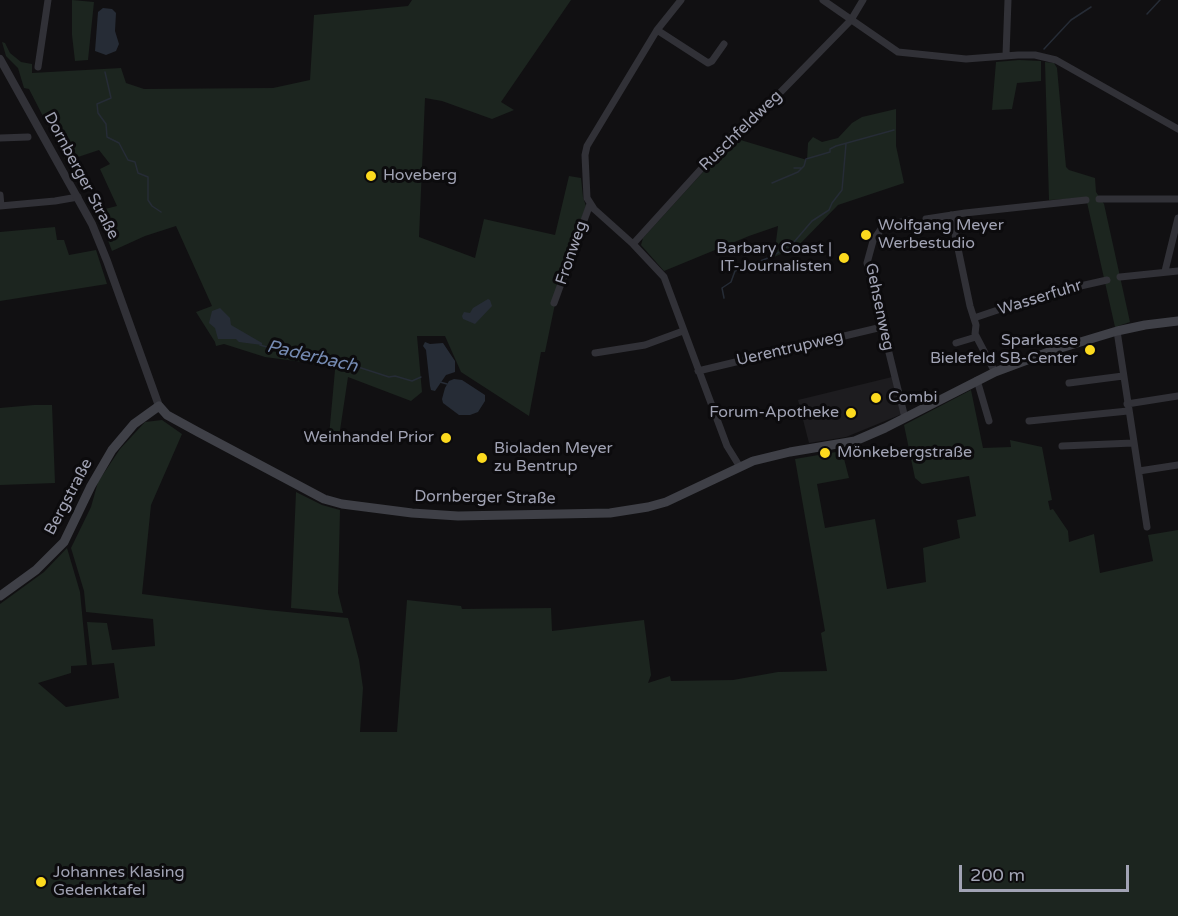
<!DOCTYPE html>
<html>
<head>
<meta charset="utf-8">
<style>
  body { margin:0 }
  #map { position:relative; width:1178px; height:916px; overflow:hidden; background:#111012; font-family:"Varela Round",sans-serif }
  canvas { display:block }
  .scale { position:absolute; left:959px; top:865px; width:170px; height:27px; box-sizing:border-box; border:3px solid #a1a3b4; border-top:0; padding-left:8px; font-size:18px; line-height:21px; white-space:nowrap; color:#a1a3b4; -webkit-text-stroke:4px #0c0b0d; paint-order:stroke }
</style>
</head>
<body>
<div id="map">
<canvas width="1178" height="916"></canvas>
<div class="scale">200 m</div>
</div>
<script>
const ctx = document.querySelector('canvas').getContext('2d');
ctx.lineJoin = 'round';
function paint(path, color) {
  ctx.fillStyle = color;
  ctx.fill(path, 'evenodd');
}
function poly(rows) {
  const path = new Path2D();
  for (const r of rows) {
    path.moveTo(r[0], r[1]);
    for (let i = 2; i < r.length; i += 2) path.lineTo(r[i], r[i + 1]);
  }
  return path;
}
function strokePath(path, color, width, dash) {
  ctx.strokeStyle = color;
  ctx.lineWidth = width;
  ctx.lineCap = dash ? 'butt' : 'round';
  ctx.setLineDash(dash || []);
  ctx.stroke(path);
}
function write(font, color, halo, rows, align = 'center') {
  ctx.font = font + ' "Varela Round",sans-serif';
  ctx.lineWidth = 6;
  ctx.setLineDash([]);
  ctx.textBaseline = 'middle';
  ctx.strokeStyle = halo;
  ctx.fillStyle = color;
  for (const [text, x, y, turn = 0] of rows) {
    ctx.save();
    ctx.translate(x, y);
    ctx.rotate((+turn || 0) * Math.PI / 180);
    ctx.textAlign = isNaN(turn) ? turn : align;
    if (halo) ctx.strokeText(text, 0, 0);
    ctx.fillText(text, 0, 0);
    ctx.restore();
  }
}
const built = poly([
  [892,377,902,414,846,437,809,443,798,400]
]);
const green = poly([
  [72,0,94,2,88,60,75,61,72,35],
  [412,0,571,0,501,102,514,110,492,119,442,101,425,98,419,237,475,258,484,219,555,235,569,176,581,178,583,197,586,206,552,304,555,304,545,352,541,352,529,416,461,372,445,336,417,336,422,392,411,401,348,377,339,437,329,436,335,370,318,364,265,357,224,344,216,346,215,342,196,312,212,306,176,226,145,236,112,251,97,211,117,206,100,169,110,164,99,150,66,161,29,89,24,88,18,68,6,56,2,42,5,43,10,53,21,62,32,64,32,73,121,68,126,83,144,89,273,88,310,80,314,15,408,6],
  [1019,60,1041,61,1041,81,1017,83,1012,109,992,110,996,62],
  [1045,62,1054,63,1057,68,1066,167,1069,170,1095,178,1096,192,1104,204,1130,322,1115,327,1086,198,1049,200],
  [896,109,896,146,904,183,838,205,797,247,774,257,778,226,749,236,664,271,641,245,643,238,734,138,807,160,808,143,813,137,822,142,838,138,852,123,862,117],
  [55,227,57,240,64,240,69,255,96,250,107,284,0,301,0,232],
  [971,390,983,448,1011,447,1010,440,1042,447,1052,500,1048,501,1050,510,1053,509,1068,531,1069,542,1094,534,1100,573,1153,561,1148,535,1178,530,1178,916,0,916,0,604,44,572,67,548,80,592,87,665,71,666,71,673,38,683,66,707,119,698,114,663,92,665,87,622,107,623,112,650,155,646,153,619,86,612,84,591,71,548,91,507,98,482,120,449,145,422,162,420,182,434,151,505,142,594,267,610,348,618,359,660,363,688,360,732,397,732,407,600,461,606,462,609,551,608,552,631,644,620,651,675,648,683,670,676,671,681,733,680,778,672,827,671,821,633,825,631,795,459,842,451,849,478,817,484,825,528,875,519,887,589,926,582,923,548,960,538,957,520,976,516,969,476,922,484,915,478,904,425],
  [34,405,52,405,55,483,0,485,0,408],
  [296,492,322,505,340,510,338,593,343,613,291,608]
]);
const water = poly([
  [103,8,112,9,116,13,115,31,119,44,116,51,106,55,95,51,98,12],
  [488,299,490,300,492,306,475,324,463,319,462,316,464,312,470,313,473,308],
  [220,308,230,318,231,325,262,343,262,345,239,342,236,339,218,339,215,328,209,323,212,311],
  [425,342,430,344,443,343,455,361,455,372,446,375,435,391,431,390,430,386,426,350,423,346],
  [454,379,462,380,485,395,485,401,478,412,470,415,459,415,443,403,442,399,445,388,449,381]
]);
const stream = poly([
  [1147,14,1160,0],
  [1044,49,1071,20,1091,7],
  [105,72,111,98,97,104,98,113,106,124,107,137,119,143,128,160,135,162,138,173,148,177,148,200,152,206,161,212],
  [794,168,802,168],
  [772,183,798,172,804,166,806,159,830,152,830,149,836,146,894,130],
  [724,298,722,288,731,282,735,271,773,256,794,242,812,221,829,210,832,203,842,190,846,144],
  [260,345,281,351,324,356,389,377,395,376,412,381,421,377],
  [440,382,447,384]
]);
const minor = poly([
  [681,0,657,30,587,146,585,155,587,198,594,209,633,244,664,277,727,446,740,467],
  [823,0,898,52,966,59,1018,55,1035,55,1056,60,1178,129],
  [657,30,708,63,712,61,724,44],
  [1006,55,1008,0],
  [38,67,48,0],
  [0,138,28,137],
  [0,195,1,206],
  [1099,199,1178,199],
  [0,206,55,201,78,197],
  [951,215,970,306,976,325,975,334,995,372],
  [926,219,965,213,1086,200],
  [633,244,731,136,769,104,851,20,863,0],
  [1165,271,1178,218],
  [1120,277,1178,271],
  [554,303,590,204],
  [974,318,1045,294,1107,280],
  [1117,331,1147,527],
  [956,343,976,337],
  [595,353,645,345,683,331],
  [698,371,882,327],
  [977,380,989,421],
  [1069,383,1123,376],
  [1127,404,1178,396],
  [905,418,867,263,873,241,881,229,889,225,910,220],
  [1029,421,1128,411],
  [1062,446,1133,443],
  [1139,471,1178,465]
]);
const tertiary = poly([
  [0,59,92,224,107,261,159,406]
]);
const secondary = poly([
  [0,596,36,570,64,542,91,486,112,450,134,424,159,406,167,415,198,432,324,499,342,504,412,513,458,516,610,513,648,507,666,502,753,461,790,452,855,441,885,428,995,372,1054,350,1117,331,1145,325,1178,321]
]);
const markers = [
  [371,176,6,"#fcda1e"],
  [866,235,6,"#fcda1e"],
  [844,258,6,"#fcda1e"],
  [1090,350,6,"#fcda1e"],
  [876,398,6,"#fcda1e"],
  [851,413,6,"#fcda1e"],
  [446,438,6,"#fcda1e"],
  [825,453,6,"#fcda1e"],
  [482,458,6,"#fcda1e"],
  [41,882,6,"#fcda1e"]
];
const streetNames = [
  ["Ruschfeldweg",741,131,-44],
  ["Dornberger Straße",81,176,62],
  ["Fronweg",572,253,-71],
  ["Wasserfuhr",1040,298,-17],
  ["Gehsenweg",879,307,78],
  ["Uerentrupweg",790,349,-13],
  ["Bergstraße",69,497,-62],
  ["Dornberger Straße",485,498,1]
];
const poiNames = [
  ["Hoveberg",383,176],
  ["Wolfgang Meyer",878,226],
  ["Werbestudio",878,244],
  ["Barbary Coast |",832,249,"right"],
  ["IT-Journalisten",832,267,"right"],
  ["Sparkasse",1078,341,"right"],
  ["Bielefeld SB-Center",1078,359,"right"],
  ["Combi",888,398],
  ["Forum-Apotheke",839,413,"right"],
  ["Weinhandel Prior",434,438,"right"],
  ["Bioladen Meyer",494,449],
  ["zu Bentrup",494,467],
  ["Mönkebergstraße",837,453],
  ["Johannes Klasing",53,873],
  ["Gedenktafel",53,891]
];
const waterNames = [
  ["Paderbach",312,357,13]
];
paint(built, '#1d1c1f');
paint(green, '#1c251f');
paint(water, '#262c36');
strokePath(stream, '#262c36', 1.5);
strokePath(minor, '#313137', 7);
strokePath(tertiary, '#313137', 8);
strokePath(secondary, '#3f4047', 9);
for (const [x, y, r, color] of markers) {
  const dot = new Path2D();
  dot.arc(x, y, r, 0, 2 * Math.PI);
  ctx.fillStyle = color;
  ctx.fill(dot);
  strokePath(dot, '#0c0b0d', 2);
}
write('16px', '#a1a3b4', '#0c0b0d', streetNames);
write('16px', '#a1a3b4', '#0c0b0d', poiNames, 'left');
write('italic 18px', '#758ab2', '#0c0b0d', waterNames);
</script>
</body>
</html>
